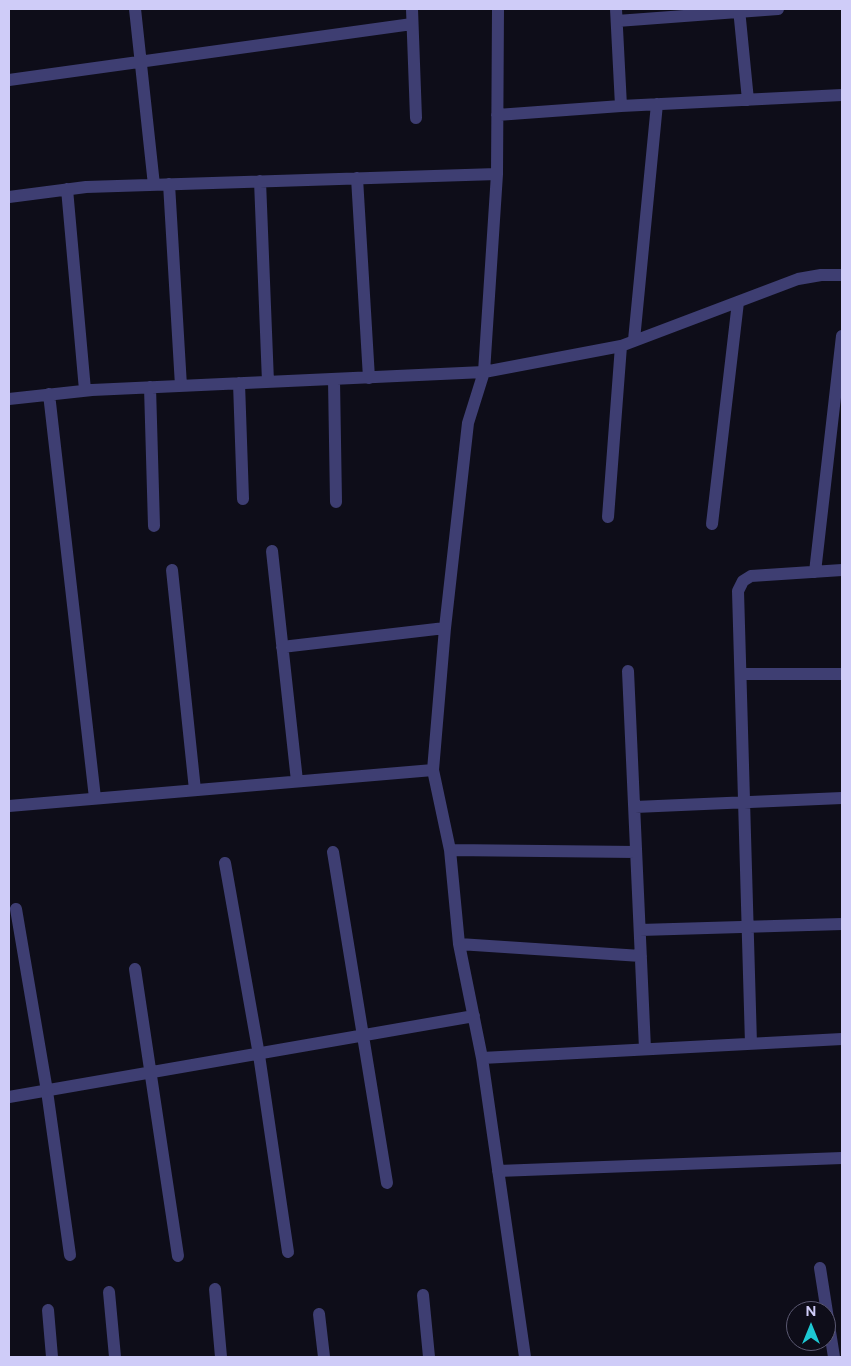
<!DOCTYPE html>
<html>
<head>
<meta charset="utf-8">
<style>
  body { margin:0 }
  #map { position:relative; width:851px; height:1366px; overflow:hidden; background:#0e0d19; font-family:Figtree,sans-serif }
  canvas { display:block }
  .frame { position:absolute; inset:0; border:10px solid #cfccf8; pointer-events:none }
  .north { position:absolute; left:786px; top:1301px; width:50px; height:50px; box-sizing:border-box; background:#0e0d19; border:1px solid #5b5972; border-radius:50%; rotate:0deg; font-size:14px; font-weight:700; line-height:20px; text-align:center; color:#cfccf8 }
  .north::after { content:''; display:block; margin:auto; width:18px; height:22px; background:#1dc8d3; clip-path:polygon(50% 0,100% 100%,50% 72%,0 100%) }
</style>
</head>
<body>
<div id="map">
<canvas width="851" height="1366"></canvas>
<div class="frame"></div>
<div class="north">N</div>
</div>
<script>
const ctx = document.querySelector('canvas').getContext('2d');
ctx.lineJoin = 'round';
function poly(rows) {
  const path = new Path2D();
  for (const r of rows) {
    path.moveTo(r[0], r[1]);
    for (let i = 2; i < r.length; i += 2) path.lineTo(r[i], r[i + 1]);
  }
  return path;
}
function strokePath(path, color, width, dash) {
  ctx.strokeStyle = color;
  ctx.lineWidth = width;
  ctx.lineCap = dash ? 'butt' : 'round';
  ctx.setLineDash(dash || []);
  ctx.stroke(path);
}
const minor = poly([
  [135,9,154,185],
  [412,9,416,118],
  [498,9,497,174,484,372,468,423,445,628,433,770,450,850,459,944,482,1058,525,1357],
  [616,9,621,106],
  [739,9,748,100],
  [617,21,778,9],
  [9,80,412,24],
  [497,115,621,106,842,95],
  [357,178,369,378],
  [260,181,268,382],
  [169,184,181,386],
  [67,189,85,390],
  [9,197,86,187,497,174],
  [634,340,657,104],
  [334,380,336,502],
  [239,383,243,499],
  [150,387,154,526],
  [49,394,95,798],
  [9,399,92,390,484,372,621,346,798,279,821,275,842,275],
  [608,517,621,346],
  [712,524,738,302],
  [272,551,297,781],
  [172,570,195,790],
  [815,572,842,336],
  [282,647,445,628],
  [628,671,645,1049],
  [741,674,842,674],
  [9,806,433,770],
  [635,807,842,798],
  [450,850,636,852],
  [333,852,387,1183],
  [225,863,259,1055,288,1252],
  [16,909,47,1091,70,1255],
  [640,930,842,924],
  [459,944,641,956],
  [135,969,178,1256],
  [751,1044,738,591,743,581,751,576,842,570],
  [482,1058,842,1039],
  [9,1097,474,1016],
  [498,1171,842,1158],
  [820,1268,834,1357],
  [215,1289,221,1357],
  [109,1292,115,1357],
  [423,1295,429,1357],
  [48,1310,52,1357],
  [319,1314,324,1357]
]);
strokePath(minor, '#3e3e72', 12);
</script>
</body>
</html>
